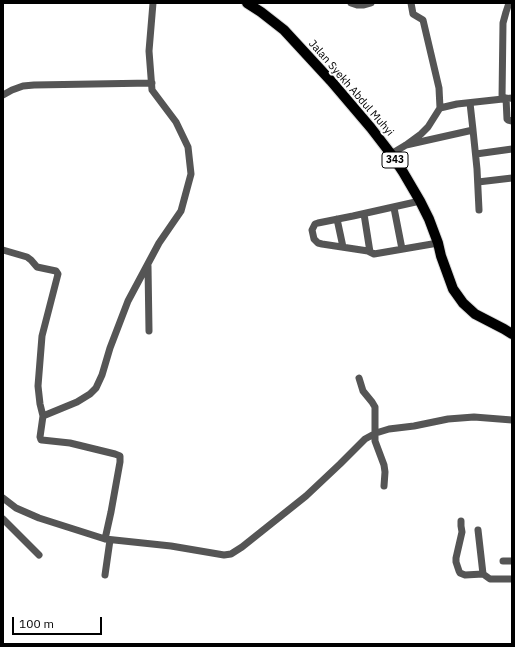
<!DOCTYPE html>
<html>
<head>
<meta charset="utf-8">
<style>
  body { margin:0 }
  #map { position:relative; width:515px; height:647px; overflow:hidden; background:#fff; font-family:"IBM Plex Sans",sans-serif }
  canvas { display:block }
  .frame { position:absolute; inset:0; border:4px solid #000; pointer-events:none }
  .scale { position:absolute; left:12px; top:617px; width:90px; height:18px; box-sizing:border-box; border:2px solid #000; border-top:0; padding-left:5px; font-size:12px; line-height:14px; white-space:nowrap; color:#000; -webkit-text-stroke:3px #fff; paint-order:stroke }
</style>
</head>
<body>
<div id="map">
<canvas width="515" height="647"></canvas>
<div class="frame"></div>
<div class="scale">100 m</div>
</div>
<script>
const ctx = document.querySelector('canvas').getContext('2d');
ctx.lineJoin = 'round';
function poly(rows) {
  const path = new Path2D();
  for (const r of rows) {
    path.moveTo(r[0], r[1]);
    for (let i = 2; i < r.length; i += 2) path.lineTo(r[i], r[i + 1]);
  }
  return path;
}
function strokePath(path, color, width, dash) {
  ctx.strokeStyle = color;
  ctx.lineWidth = width;
  ctx.lineCap = dash ? 'butt' : 'round';
  ctx.setLineDash(dash || []);
  ctx.stroke(path);
}
function write(font, color, halo, rows, align = 'center') {
  ctx.font = font + ' "IBM Plex Sans",sans-serif';
  ctx.lineWidth = 4;
  ctx.setLineDash([]);
  ctx.textBaseline = 'middle';
  ctx.strokeStyle = halo;
  ctx.fillStyle = color;
  for (const [text, x, y, turn = 0] of rows) {
    ctx.save();
    ctx.translate(x, y);
    ctx.rotate((+turn || 0) * Math.PI / 180);
    ctx.textAlign = isNaN(turn) ? turn : align;
    if (halo) ctx.strokeText(text, 0, 0);
    ctx.fillText(text, 0, 0);
    ctx.restore();
  }
}
const minor = poly([
  [351,3,357,5,364,5,371,3],
  [411,3,413,14,423,20,439,88,440,108],
  [3,95,12,90,23,86,34,85,152,83],
  [506,98,507,119,508,120,512,121],
  [502,99,503,23,506,12,509,3],
  [470,103,473,130],
  [406,145,473,130,477,169,479,210],
  [391,154,406,145,421,134,428,127,440,108,457,104,512,98],
  [476,154,512,149],
  [478,182,512,178],
  [420,201,353,216,318,223,315,224,312,230,314,239,318,243,322,244,368,251,374,254,438,243],
  [394,208,402,249],
  [364,214,370,252],
  [337,219,343,247],
  [3,250,27,257,31,260,37,267,56,271,58,274,42,336,38,386,40,404,43,416],
  [148,266,149,331],
  [359,378,363,391,372,402,375,407,375,441,384,465,385,472,384,486],
  [3,498,16,508,39,518,105,539,171,546,224,555,231,554,242,547,306,496,340,464,365,439,376,433,389,429,414,426,448,419,474,417,512,420],
  [3,519,39,555],
  [461,521,461,526,462,532,456,558,456,562,459,571,460,573,465,575,483,574],
  [478,530,483,574,490,579,512,579],
  [105,539,111,512,120,462,120,456,115,454,70,443,42,440,41,440,40,437,43,416,77,402,90,394,96,388,102,375,110,348,128,301,159,243,181,211,191,174,188,147,176,122,152,90,149,51,153,3],
  [503,561,512,561],
  [105,575,110,540]
]);
const primary = poly([
  [247,3,261,12,284,30,331,81,371,128,391,154,403,172,420,201,429,219,438,243,441,256,453,289,463,303,475,314,504,329,512,334]
]);
const shields = [
  [395,160,26]
];
const shieldNames = [
  ["343",395,160]
];
const streetNames = [
  ["Jalan Syekh Abdul Muhyi",351,88,49]
];
strokePath(primary, '#dbdbdb', 12);
strokePath(minor, '#555', 7);
strokePath(primary, '#000', 10);
for (const [x, y, w] of shields) {
  const box = new Path2D();
  box.roundRect(x - w / 2, y - 8, w, 16, 3);
  ctx.fillStyle = '#fff';
  ctx.fill(box);
  strokePath(box, '#000', 1);
}
write('bold 10px', '#000', null, shieldNames);
write('11px', '#000', '#fff', streetNames);
</script>
</body>
</html>
